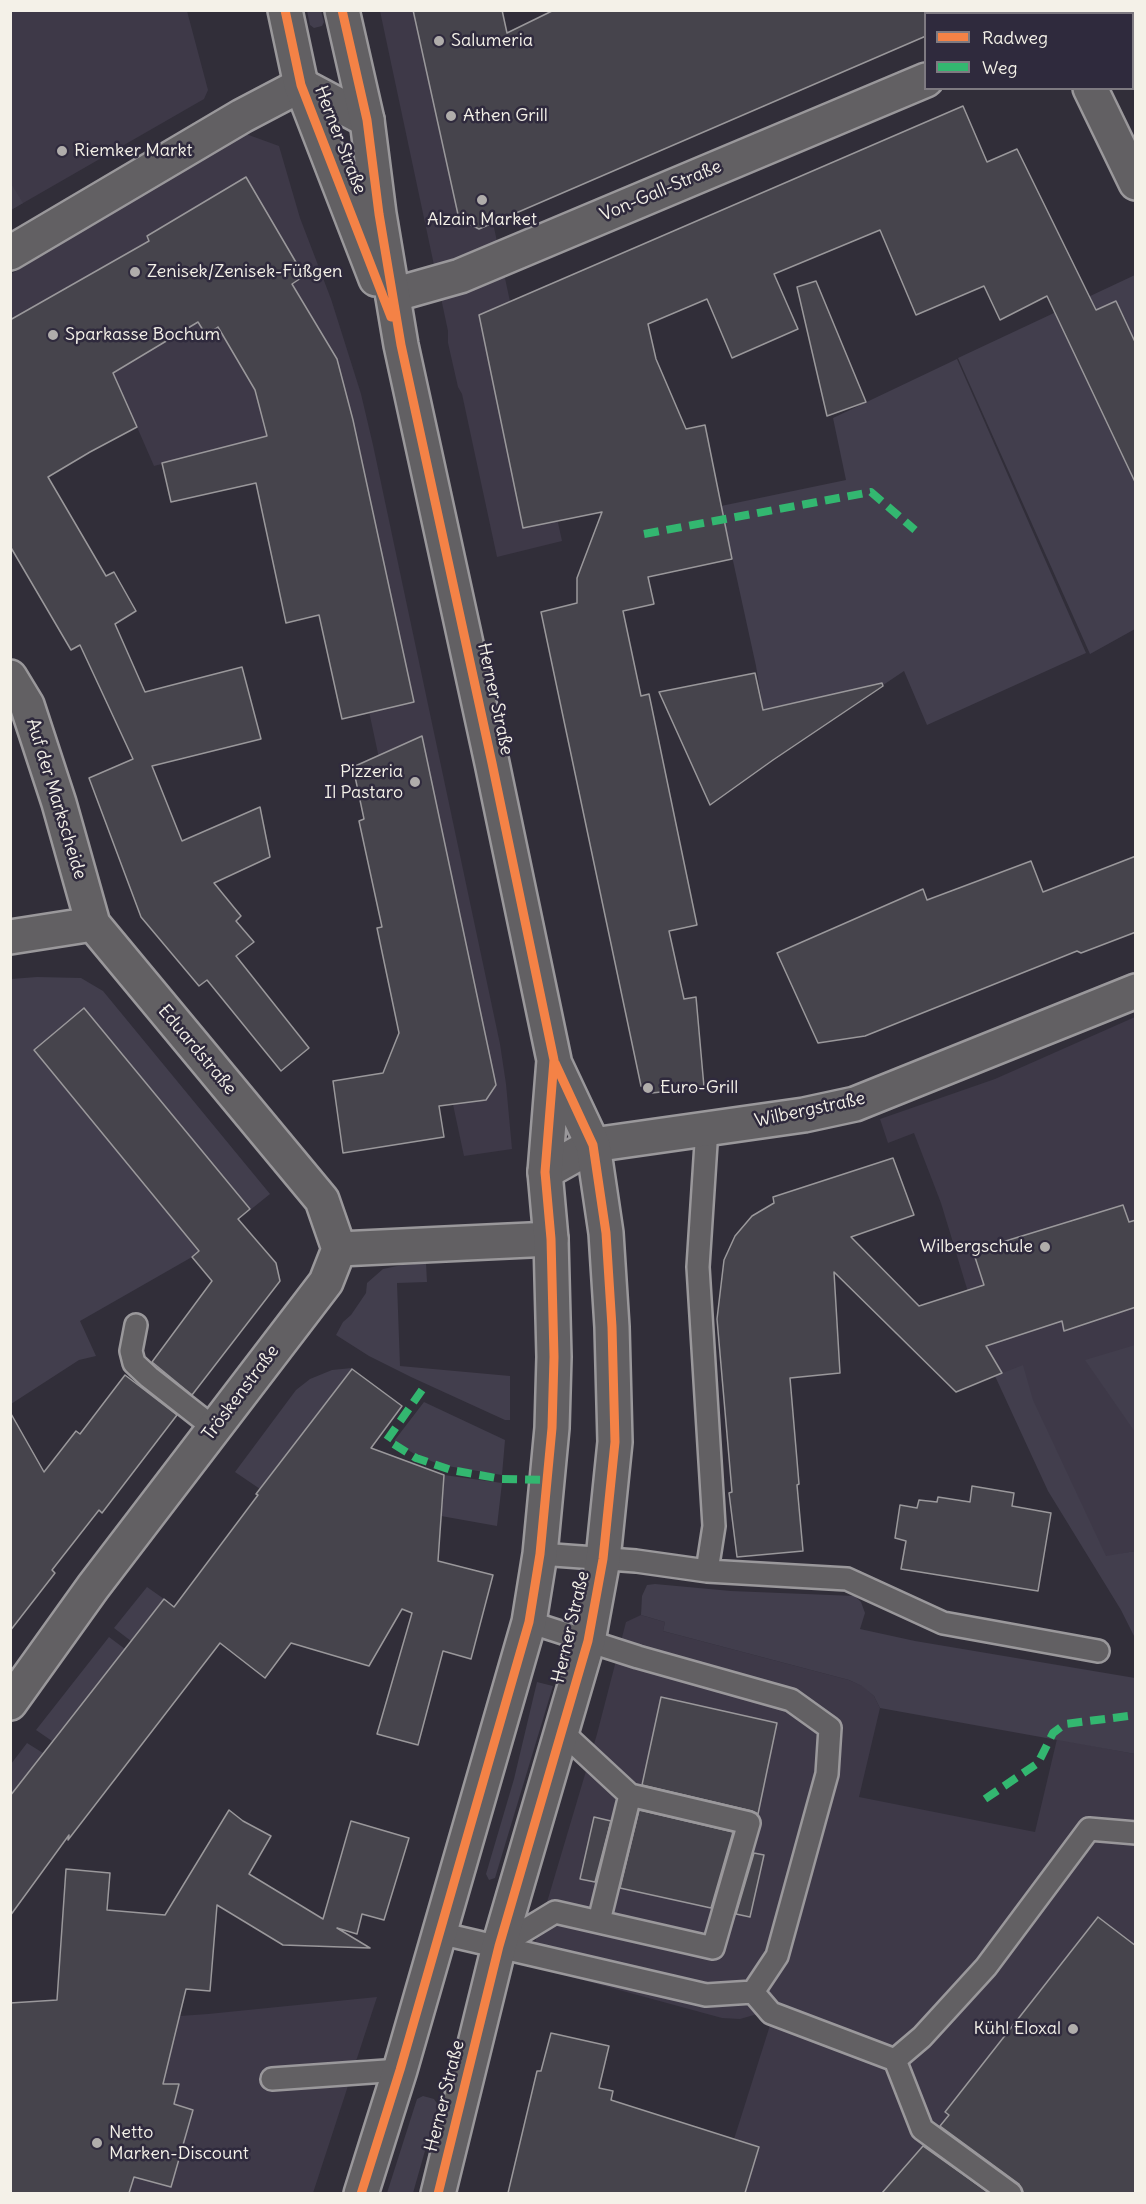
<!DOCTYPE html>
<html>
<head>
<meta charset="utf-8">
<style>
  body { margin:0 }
  #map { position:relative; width:1146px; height:2204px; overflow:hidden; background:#312e39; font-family:Delius,sans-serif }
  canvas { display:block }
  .frame { position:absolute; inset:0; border:12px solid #f4f1e8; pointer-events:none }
  .legend { position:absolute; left:924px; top:12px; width:210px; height:78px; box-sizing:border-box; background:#2f2a3d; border:2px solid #7e7a81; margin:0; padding:8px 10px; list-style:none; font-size:18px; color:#f4f1e8 }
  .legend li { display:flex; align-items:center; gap:12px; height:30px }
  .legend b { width:30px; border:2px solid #7e7a81 }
</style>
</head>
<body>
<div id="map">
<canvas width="1146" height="2204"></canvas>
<div class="frame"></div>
<ul class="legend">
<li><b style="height:8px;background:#f48246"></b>Radweg</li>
<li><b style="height:8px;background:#33b770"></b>Weg</li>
</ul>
</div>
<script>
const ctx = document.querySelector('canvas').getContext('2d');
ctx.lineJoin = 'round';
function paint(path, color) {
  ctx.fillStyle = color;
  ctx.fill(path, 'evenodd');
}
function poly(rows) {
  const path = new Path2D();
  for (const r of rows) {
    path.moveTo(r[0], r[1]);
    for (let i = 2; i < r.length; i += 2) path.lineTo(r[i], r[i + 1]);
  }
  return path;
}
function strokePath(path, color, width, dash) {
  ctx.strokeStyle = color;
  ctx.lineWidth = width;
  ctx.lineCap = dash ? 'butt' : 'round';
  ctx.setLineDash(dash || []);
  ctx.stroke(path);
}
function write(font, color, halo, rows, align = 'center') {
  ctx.font = font + ' Delius,sans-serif';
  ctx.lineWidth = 5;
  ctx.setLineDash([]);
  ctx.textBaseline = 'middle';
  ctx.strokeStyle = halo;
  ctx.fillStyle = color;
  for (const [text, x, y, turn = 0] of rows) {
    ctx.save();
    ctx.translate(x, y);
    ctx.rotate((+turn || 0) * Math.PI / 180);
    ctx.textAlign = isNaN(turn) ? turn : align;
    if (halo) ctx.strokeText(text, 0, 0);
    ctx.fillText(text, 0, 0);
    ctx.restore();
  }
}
const built = poly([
  [11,11,187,11,208,90,204,99,11,210],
  [380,11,447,11,562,541,497,557,462,394,458,387,448,343,448,331],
  [246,134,279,146,300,218,331,299,361,394,373,445,500,1044,506,1084,512,1149,464,1156,305,412,264,423,267,436,154,466,137,427,90,452,11,500,11,274],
  [1135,1017,1135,1551,1097,1559,1001,1371,976,1329,978,1325,941,1203,914,1133,888,1143,880,1119,995,1079],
  [641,1615,665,1622,663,1631,849,1680,863,1686,874,1696,880,1708,859,1797,1035,1832,1057,1739,1135,1754,1135,2193,717,2193,778,2000,761,2013,740,2019,722,2018,542,1969,531,1956,597,1734,626,1622],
  [377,1997,313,2193,11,2194,11,2028,208,2014]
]);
const green = poly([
  [307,11,321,11,324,22,322,26,314,28,310,25],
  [10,182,23,203,11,210,10,210],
  [1135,275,1135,629,1090,654,958,358],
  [957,359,1086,653,927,725,904,671,831,720,822,697,763,709,756,666,721,506,846,480,833,418],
  [37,977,81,978,103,991,270,1194,192,1257,80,1321,96,1356,79,1360,11,1404,11,979],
  [426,1263,427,1282,397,1283,400,1366,510,1376,510,1420,505,1420,411,1377,369,1356,336,1335,343,1322,351,1315,366,1293,367,1283,383,1269,402,1265],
  [1135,1345,1136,1345,1135,1432,1085,1360],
  [1023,1365,1033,1400,1106,1556,1135,1551,1135,1638,1121,1610,1048,1491,995,1376],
  [352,1368,260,1489,235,1472,296,1390,310,1379,332,1370],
  [424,1402,505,1440,502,1475,441,1465,416,1455,394,1441],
  [444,1475,502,1483,497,1526,441,1516],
  [655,1584,731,1591,855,1596,861,1602,865,1613,860,1629,915,1641,1135,1678,1135,1754,880,1708,874,1696,862,1686,849,1680,663,1631,665,1622,641,1615,642,1596,647,1585],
  [147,1587,164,1599,131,1641,114,1628],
  [109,1637,125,1649,52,1741,36,1730],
  [537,1682,553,1686,495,1878,489,1880,486,1874,514,1779],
  [27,1743,43,1753,11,1796,11,1764],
  [423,2096,434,2099,438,2105,413,2193,387,2193,417,2099]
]);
const building = poly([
  [413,10,502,10,507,33,552,11,983,10,976,14,926,14,926,36,479,229,459,219,413,10],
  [963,106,987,162,1017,149,1096,310,1116,301,1136,344,1136,484,1047,296,1000,320,984,286,916,315,880,230,774,274,798,329,732,358,707,299,648,324,656,359,686,429,705,425,732,559,648,577,654,604,623,611,641,696,649,694,697,925,669,931,684,999,696,997,704,1087,652,1093,641,1086,541,612,577,603,577,578,602,512,523,528,479,315,963,106],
  [246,177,304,276,292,284,337,359,353,420,414,702,342,719,319,615,286,623,256,483,171,502,162,463,267,436,255,390,218,327,206,335,198,322,113,373,137,427,90,452,48,477,106,576,114,572,136,611,115,624,145,692,242,667,261,739,152,766,182,841,260,807,270,857,214,883,241,916,236,921,254,942,236,956,309,1048,281,1071,207,980,199,986,141,917,89,778,133,759,80,645,71,650,10,546,10,320,149,241,147,236,246,177],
  [816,281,866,402,827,416,797,287,816,281],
  [755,673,763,710,882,683,883,686,773,760,710,805,659,692,755,673],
  [422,736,496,1085,486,1100,439,1106,444,1137,343,1153,333,1081,383,1073,399,1033,377,928,382,927,359,821,364,819,353,767,422,736],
  [1136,856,1136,932,1081,953,1077,951,865,1036,818,1043,777,953,923,889,927,900,1031,861,1043,892,1136,856],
  [84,1008,250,1209,238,1219,276,1263,280,1281,192,1395,152,1362,212,1281,192,1257,199,1251,34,1050,84,1008],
  [893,1158,914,1215,851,1237,919,1306,984,1285,973,1251,1123,1205,1129,1222,1136,1220,1136,1307,1064,1331,1062,1321,986,1346,1002,1373,956,1392,834,1272,840,1373,790,1378,799,1484,797,1485,803,1551,737,1557,729,1493,732,1492,717,1319,724,1260,735,1236,752,1216,774,1203,773,1197,893,1158],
  [352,1369,402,1406,371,1448,444,1475,438,1561,493,1575,471,1659,443,1651,418,1745,377,1734,412,1613,402,1609,369,1666,291,1643,265,1678,220,1643,68,1840,69,1835,10,1916,10,1796,164,1599,174,1607,258,1495,256,1494,352,1369],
  [125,1375,177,1415,102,1513,99,1510,52,1570,55,1573,10,1631,10,1412,44,1472,76,1431,80,1434,125,1375],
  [972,1486,1014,1493,1012,1506,1051,1513,1038,1591,901,1569,906,1541,895,1538,900,1505,917,1508,919,1500,937,1502,938,1497,970,1502,972,1486],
  [661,1697,777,1723,758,1814,752,1811,642,1785,661,1697],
  [229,1810,243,1821,271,1836,249,1874,323,1919,351,1821,409,1838,384,1920,362,1914,357,1934,337,1928,370,1948,283,1945,217,1905,210,1991,186,1989,163,2084,179,2084,174,2104,193,2110,171,2187,134,2177,129,2193,10,2193,10,2003,57,2000,66,1869,110,1873,107,1910,165,1915,229,1810],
  [639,1810,733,1832,711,1908,620,1888,639,1810],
  [594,1817,611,1821,595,1882,580,1879,594,1817],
  [754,1853,764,1855,750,1917,736,1914,754,1853],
  [1098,1917,1136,1946,1136,2193,1023,2193,1019,2184,940,2126,949,2115,945,2112,1098,1917],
  [551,2033,609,2046,599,2088,613,2091,611,2100,759,2147,745,2193,508,2193,537,2071,541,2071,551,2033],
  [923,2146,989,2193,882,2193,923,2146]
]);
const lane = poly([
  [707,1128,698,1267,714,1526,707,1571],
  [136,1325,131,1351,134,1363,149,1377,214,1428],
  [540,1554,636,1561,707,1571,847,1579,943,1623,1098,1651],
  [599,1921,630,1795],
  [439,1933,706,1995,753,1992,777,1956,827,1774,830,1728,791,1700,638,1657,529,1622],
  [499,1946,555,1912,713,1948,749,1823,630,1795,561,1731],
  [753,1992,771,2013,895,2060,922,2037,986,1967,1089,1829,1136,1833],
  [895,2060,922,2129,1011,2194],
  [272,2079,400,2070]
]);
const street = poly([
  [1055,10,1056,14],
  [1090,88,1136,183],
  [10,253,242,116,301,85,367,120],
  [393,295,460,276,926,80],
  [10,677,27,705,59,803,93,924,322,1200,339,1249],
  [10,937,93,924],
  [339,1249,551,1239],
  [10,1703,93,1587,326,1282,339,1249]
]);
const secondary = poly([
  [545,1172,593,1145,804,1115,855,1104,1136,991]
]);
const primary = poly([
  [285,10,301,85,376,279],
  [342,10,367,120,379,214,401,345,492,763,554,1060,545,1172,551,1239,554,1357,552,1428,540,1554,529,1622,400,2070,361,2194],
  [438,2194,499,1946,588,1641,603,1559,615,1442,612,1327,606,1233,593,1145,554,1062]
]);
const quiet = poly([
  [644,534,871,492,915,530],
  [422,1390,387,1440,416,1458,451,1470,502,1479,548,1480],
  [985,1799,1038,1763,1053,1733,1065,1724,1136,1715]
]);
const cycleway = poly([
  [285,10,301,85,391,317],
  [342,10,367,120,379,214,401,345,492,763,554,1060,545,1172,551,1239,554,1357,552,1428,540,1554,529,1622,400,2070,361,2194],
  [438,2194,499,1946,588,1641,603,1559,615,1442,612,1327,606,1233,593,1145,555,1063]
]);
const markers = [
  [439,41,6,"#b0adab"],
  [451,116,6,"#b0adab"],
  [62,151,6,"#b0adab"],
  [482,200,6,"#b0adab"],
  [135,272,6,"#b0adab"],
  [53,335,6,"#b0adab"],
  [415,782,6,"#b0adab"],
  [648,1088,6,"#b0adab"],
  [1045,1247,6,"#b0adab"],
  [1073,2029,6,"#b0adab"],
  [97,2143,6,"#b0adab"]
];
const poiNames = [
  ["Salumeria",451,41],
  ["Athen Grill",463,116],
  ["Riemker Markt",74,151],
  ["Alzain Market",482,220,"center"],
  ["Zenisek/Zenisek-Füßgen",147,272],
  ["Sparkasse Bochum",65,335],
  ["Pizzeria",403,772,"right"],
  ["Il Pastaro",403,793,"right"],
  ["Euro-Grill",660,1088],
  ["Wilbergschule",1033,1247,"right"],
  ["Kühl Eloxal",1061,2029,"right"],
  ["Netto",109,2133],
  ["Marken-Discount",109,2154]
];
const streetNames = [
  ["Herner Straße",340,140,69],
  ["Von-Gall-Straße",661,191,-23],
  ["Herner Straße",495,699,78],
  ["Auf der Markscheide",56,799,73],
  ["Eduardstraße",197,1050,50],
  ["Wilbergstraße",810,1110,-12],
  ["Tröskenstraße",241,1393,-53],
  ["Herner Straße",571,1627,-77],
  ["Herner Straße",445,2096,-76]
];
paint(built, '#3e3948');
paint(green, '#423e4d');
paint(building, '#46444c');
strokePath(building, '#9a989b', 1.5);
strokePath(lane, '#9a989b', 26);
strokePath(street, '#9a989b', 38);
strokePath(secondary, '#9a989b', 38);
strokePath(primary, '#9a989b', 38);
strokePath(lane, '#626063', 21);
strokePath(street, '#626063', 33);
strokePath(secondary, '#626063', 33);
strokePath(primary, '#626063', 33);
strokePath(quiet, '#33b770', 8, [15, 8]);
strokePath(cycleway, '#f48246', 9);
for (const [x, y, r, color] of markers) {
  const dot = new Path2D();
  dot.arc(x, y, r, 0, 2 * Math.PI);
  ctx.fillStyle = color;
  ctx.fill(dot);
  strokePath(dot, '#2f2a3d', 2);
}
write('18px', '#f4f1e8', '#2f2a3d', poiNames, 'left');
write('18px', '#f4f1e8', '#2f2a3d', streetNames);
</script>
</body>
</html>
